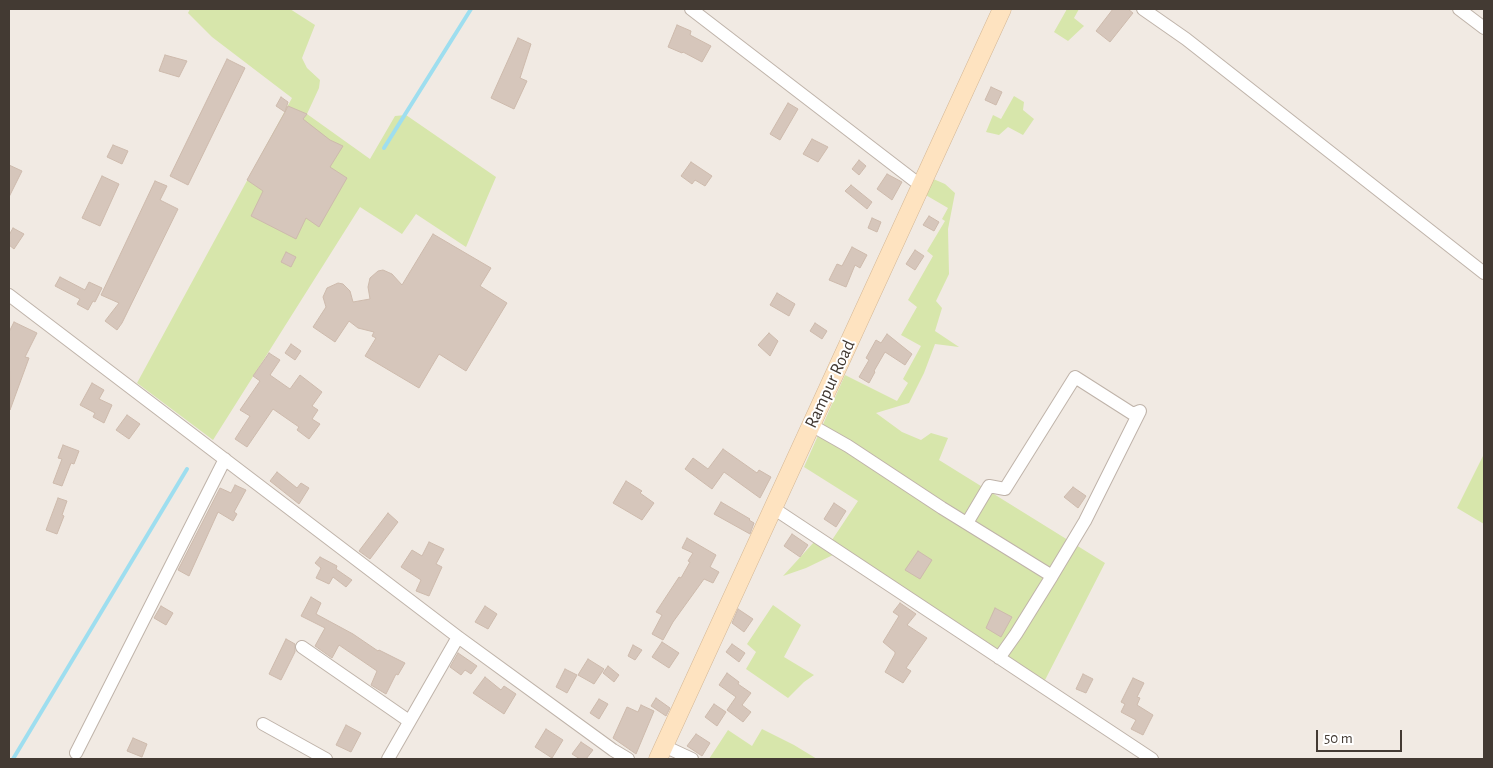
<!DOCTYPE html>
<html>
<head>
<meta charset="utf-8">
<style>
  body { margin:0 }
  #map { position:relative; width:1493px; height:768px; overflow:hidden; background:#f1eae3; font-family:"Alegreya Sans",sans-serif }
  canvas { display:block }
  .frame { position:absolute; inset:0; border:10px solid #433a33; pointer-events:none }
  .scale { position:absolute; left:1316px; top:730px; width:86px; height:22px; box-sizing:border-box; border:2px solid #433a33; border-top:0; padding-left:6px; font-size:15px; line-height:18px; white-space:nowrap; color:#433a33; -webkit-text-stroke:4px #fff; paint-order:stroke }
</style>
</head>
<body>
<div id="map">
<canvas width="1493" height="768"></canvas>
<div class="frame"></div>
<div class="scale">50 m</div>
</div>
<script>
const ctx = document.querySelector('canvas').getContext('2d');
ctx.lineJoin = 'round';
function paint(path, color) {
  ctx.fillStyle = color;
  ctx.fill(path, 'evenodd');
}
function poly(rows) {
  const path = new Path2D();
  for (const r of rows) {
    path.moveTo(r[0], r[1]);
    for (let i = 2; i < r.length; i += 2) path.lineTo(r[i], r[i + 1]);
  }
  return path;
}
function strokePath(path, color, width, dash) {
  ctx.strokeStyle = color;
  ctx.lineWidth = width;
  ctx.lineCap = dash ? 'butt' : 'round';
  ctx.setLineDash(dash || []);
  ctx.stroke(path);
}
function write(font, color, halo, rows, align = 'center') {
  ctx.font = font + ' "Alegreya Sans",sans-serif';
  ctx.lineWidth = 4;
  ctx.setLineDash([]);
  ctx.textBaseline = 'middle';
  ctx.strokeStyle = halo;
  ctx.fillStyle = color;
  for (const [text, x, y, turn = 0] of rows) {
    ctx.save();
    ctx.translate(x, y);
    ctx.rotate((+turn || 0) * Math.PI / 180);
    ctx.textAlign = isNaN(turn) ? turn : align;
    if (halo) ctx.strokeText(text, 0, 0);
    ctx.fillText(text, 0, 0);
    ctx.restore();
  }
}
const green = poly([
  [190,9,290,9,315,25,302,58,307,68,320,80,319,88,307,114,370,159,395,116,406,115,496,177,466,247,416,214,402,234,360,207,213,440,137,383,292,98,212,37,188,13],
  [1067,9,1079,9,1074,18,1084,26,1068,41,1054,32],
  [1014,96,1024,102,1023,110,1034,119,1023,135,1008,127,999,135,986,132,993,115,1001,119],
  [931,178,945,184,955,193,948,229,949,274,936,301,942,308,935,331,959,347,935,344,924,373,909,403,876,413,902,432,921,440,931,433,948,438,939,460,1105,563,1044,682,832,540,858,501,804,467,845,375,897,401,908,383,903,379,921,346,901,335,917,307,908,300,933,256,927,251,945,221,942,219,948,208,924,194],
  [1484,454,1484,524,1457,508],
  [815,541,835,554,806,568,783,576],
  [773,605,801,625,784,657,814,675,804,682,788,698,746,669,756,652,747,644],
  [762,729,794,745,817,759,709,759,728,730,752,746]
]);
const stream = poly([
  [384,148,471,9],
  [13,759,187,469]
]);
const building = poly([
  [1113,9,1128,9,1133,13,1110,42,1096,31,1113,9],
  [677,25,691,31,690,35,711,46,702,62,683,52,682,53,668,47,677,25],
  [518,38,531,44,520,78,527,81,514,109,491,98,518,38],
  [165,55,187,61,179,77,159,71,165,55],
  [227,59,245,68,188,185,170,176,227,59],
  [991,87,1002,92,996,105,985,100,991,87],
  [281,97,288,102,285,112,288,106,307,114,303,119,330,140,343,146,330,167,347,178,319,227,306,218,296,239,251,216,263,191,247,180,285,112,276,106,281,97],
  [788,103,798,109,780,140,770,134,788,103],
  [812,139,828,147,818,162,803,154,812,139],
  [113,145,128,151,122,164,107,157,113,145],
  [859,160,866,166,859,175,852,169,859,160],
  [691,162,712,176,705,186,695,180,692,184,681,176,691,162],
  [9,165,22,171,9,197,9,165],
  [887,174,902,182,892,200,877,189,887,174],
  [102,176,119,184,100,226,82,218,102,176],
  [155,181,167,186,160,200,178,209,122,323,117,330,105,321,119,303,101,295,155,181],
  [851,185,872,202,867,209,845,191,851,185],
  [929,216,939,222,934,231,923,225,929,216],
  [872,218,881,222,877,232,868,228,872,218],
  [13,228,24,234,14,249,9,245,9,235,13,228],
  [433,234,491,268,480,286,507,303,466,371,439,354,419,388,365,356,376,338,372,336,374,332,358,328,349,321,335,342,313,327,326,307,323,297,327,288,338,283,343,284,350,291,353,302,370,299,368,287,370,278,378,271,383,270,392,274,402,285,433,234],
  [852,247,867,255,860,268,855,265,846,287,829,280,837,264,842,266,852,247],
  [915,250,924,256,915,270,906,264,915,250],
  [286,252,296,257,291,267,281,262,286,252],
  [60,277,85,290,89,282,102,288,95,302,93,301,88,310,77,304,80,299,55,286,60,277],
  [777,293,795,304,789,316,770,305,777,293],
  [14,322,37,333,25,357,29,358,10,410,9,332,14,322],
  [815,323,827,331,822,339,810,331,815,323],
  [769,333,778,341,770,356,758,345,769,333],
  [887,334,912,354,905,365,885,352,874,371,875,372,869,383,859,377,869,360,866,358,876,340,881,343,887,334],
  [291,344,301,351,295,360,285,353,291,344],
  [269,353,280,360,270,375,290,389,300,375,322,392,312,406,318,410,312,419,320,424,309,439,297,430,299,427,273,409,247,447,235,439,250,416,240,410,260,381,253,376,269,353],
  [92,383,104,390,99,399,112,405,104,423,93,417,95,413,80,405,92,383],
  [127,415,140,424,129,439,116,430,127,415],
  [63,445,79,451,74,464,71,463,62,486,53,483,62,459,58,458,63,445],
  [723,449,757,473,759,470,771,477,760,498,724,472,712,489,685,469,693,458,708,469,723,449],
  [277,472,297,488,301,483,309,488,299,504,270,481,277,472],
  [626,481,642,491,640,493,654,503,642,520,613,503,626,481],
  [235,485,246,490,234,512,237,514,233,521,218,512,189,576,178,570,220,488,231,493,235,485],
  [1073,487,1086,496,1078,508,1064,497,1073,487],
  [58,498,67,501,62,515,64,516,57,534,46,530,58,498],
  [721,502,750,519,749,520,754,523,750,534,714,514,721,502],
  [834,503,846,511,836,527,824,519,834,503],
  [388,513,398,522,370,559,359,551,388,513],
  [792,534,808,545,800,557,784,546,792,534],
  [687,538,716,555,710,567,719,572,713,583,704,579,673,622,663,640,652,634,662,615,656,612,679,577,681,578,690,562,688,561,693,553,682,548,687,538],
  [429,542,444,549,436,564,442,567,429,596,416,591,421,580,401,567,412,550,422,556,429,542],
  [918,551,932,560,920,579,905,570,918,551],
  [320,557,337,566,336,569,352,580,346,587,333,577,329,584,316,578,321,568,315,563,320,557],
  [311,597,321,603,316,614,353,634,378,651,379,650,405,663,398,675,396,674,386,694,371,685,377,671,339,645,332,658,315,646,325,628,301,616,311,597],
  [900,603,916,614,907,625,927,638,906,668,911,671,903,683,885,672,895,654,895,652,883,642,899,616,893,612,900,603],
  [161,606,173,613,166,625,154,618,161,606],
  [485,606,497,614,488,629,475,622,485,606],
  [995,608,1012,617,1001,637,986,628,995,608],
  [738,609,753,619,744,632,732,623,738,609],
  [286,639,295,644,295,652,281,680,269,674,286,639],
  [662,642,679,653,669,668,652,657,662,642],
  [732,644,745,653,739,662,726,652,732,644],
  [633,645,642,650,635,660,628,656,633,645],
  [458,653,477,666,471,674,465,670,461,675,450,667,458,653],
  [588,659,604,669,594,684,578,675,588,659],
  [608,666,619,675,614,682,603,673,608,666],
  [565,669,577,675,567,693,556,687,565,669],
  [727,673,739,682,738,684,751,693,742,705,751,712,743,722,727,710,736,697,719,685,727,673],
  [1083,674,1093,679,1086,693,1076,689,1083,674],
  [485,677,501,690,504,686,516,694,504,714,473,693,485,677],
  [1133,678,1144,683,1137,697,1140,698,1137,705,1153,715,1143,735,1131,729,1136,720,1121,712,1125,704,1121,702,1133,678],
  [656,698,670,708,666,716,651,706,656,698],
  [599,699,608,704,599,719,590,713,599,699],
  [714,704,726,712,717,726,705,717,714,704],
  [641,705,654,711,636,754,613,738,627,707,638,712,641,705],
  [346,725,361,733,351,752,336,745,346,725],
  [546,729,563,740,552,758,535,747,546,729],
  [696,734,710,743,702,756,687,746,696,734],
  [133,738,147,744,142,757,127,751,133,738],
  [581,742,593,750,586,759,580,759,572,754,581,742]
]);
const street = poly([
  [691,9,920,185],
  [1143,9,1186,39,1484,273],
  [1459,9,1484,28],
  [9,295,458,637,613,750,628,759],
  [811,425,848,446,942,508,1052,576,1016,634,999,658],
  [773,508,1152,759],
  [967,523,989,486,1005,489,1075,377,1133,414,1140,411,1085,521,1052,576],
  [302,647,409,721],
  [263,724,326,759],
  [664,746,692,759],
  [76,753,225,459],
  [388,759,458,637]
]);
const secondary = poly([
  [658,759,1002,9]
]);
const streetNames = [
  ["Rampur Road",830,384,-65]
];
paint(green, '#d7e6ab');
strokePath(stream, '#9edeef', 4);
paint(building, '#d6c6bb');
strokePath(building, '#cdbaac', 1);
strokePath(street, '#bfb3a9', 14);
strokePath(secondary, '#d4b795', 19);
strokePath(street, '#fff', 12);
strokePath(secondary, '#fee3c0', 18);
write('18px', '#433a33', '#fff', streetNames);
</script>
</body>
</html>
